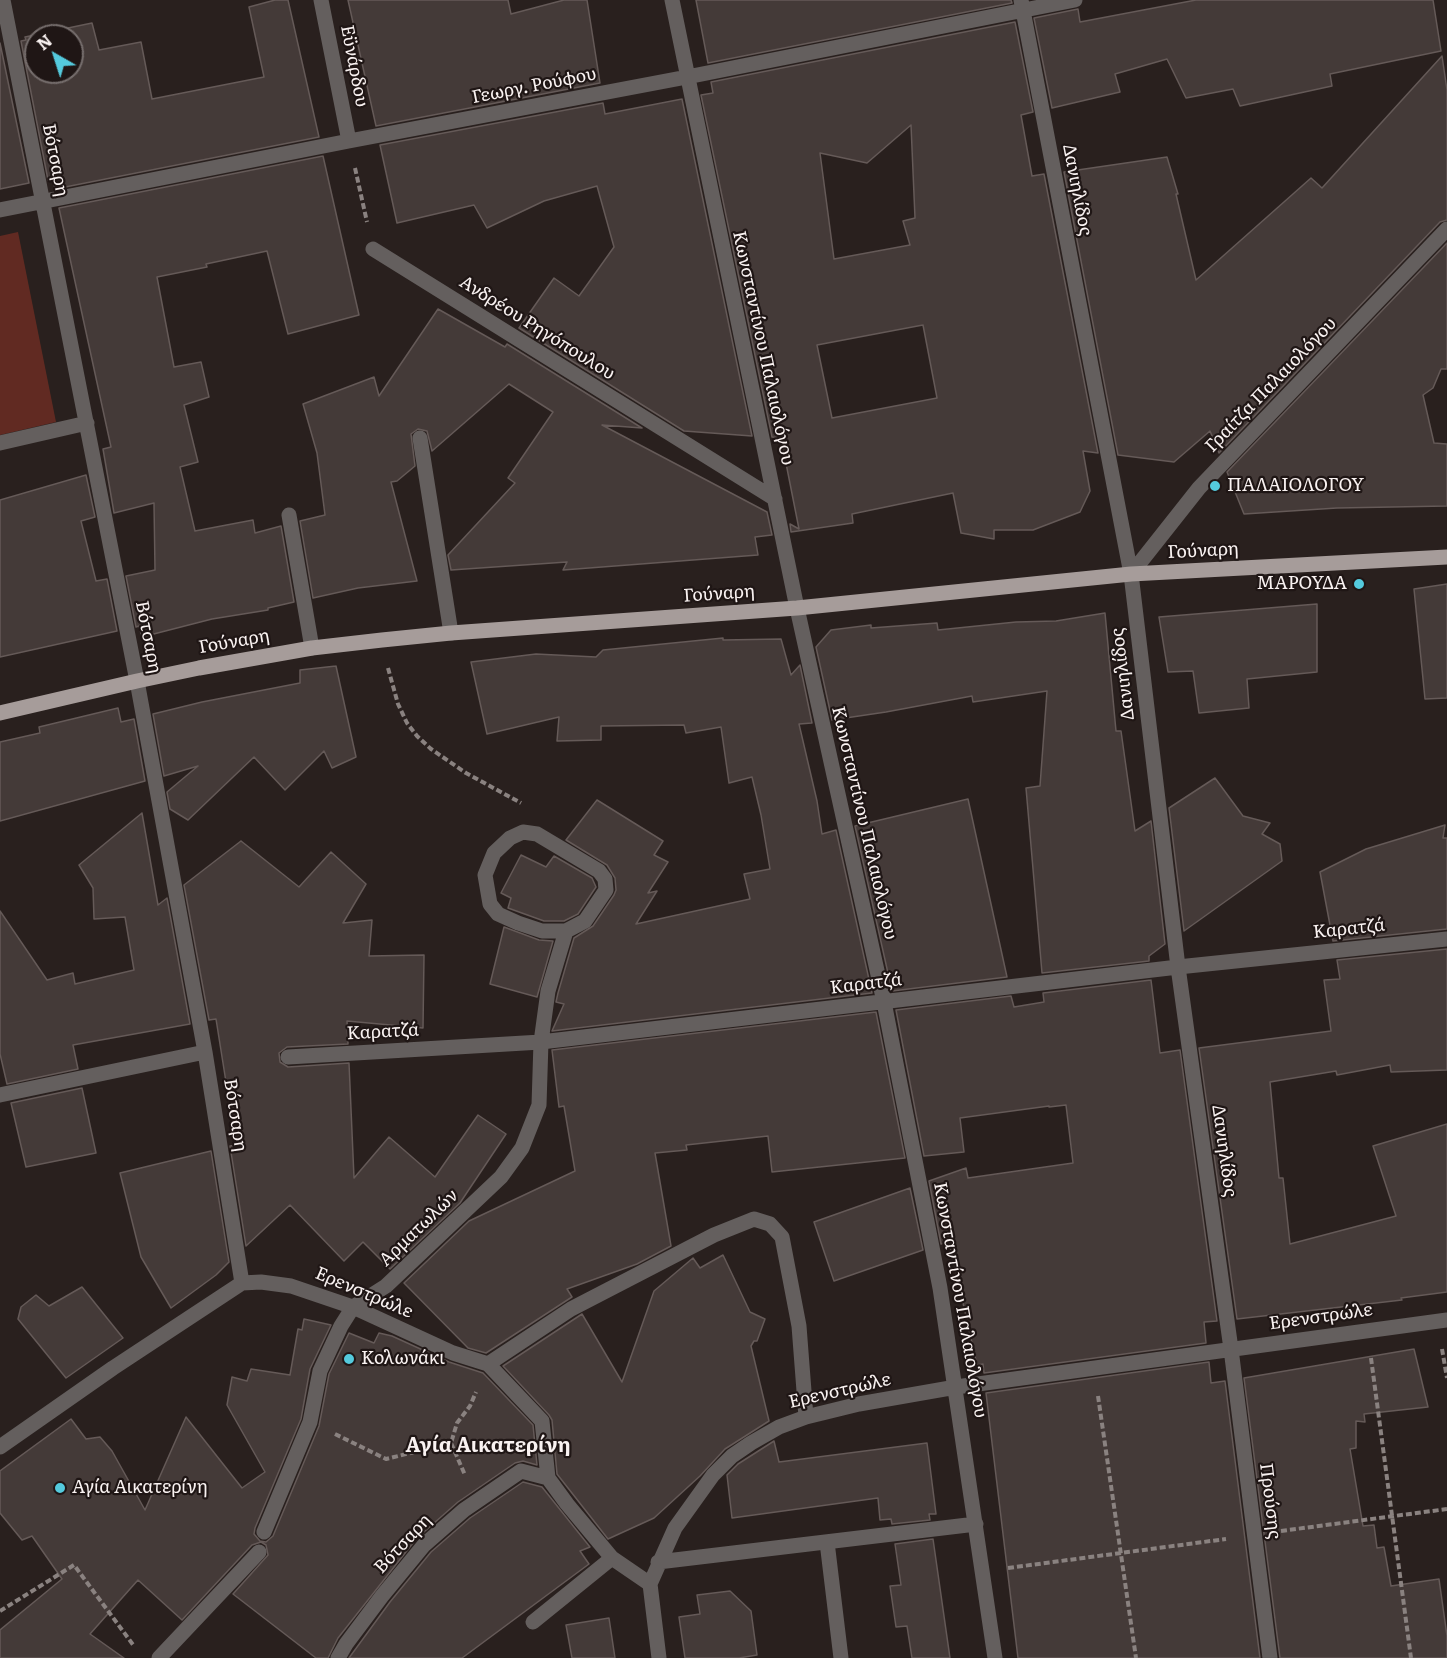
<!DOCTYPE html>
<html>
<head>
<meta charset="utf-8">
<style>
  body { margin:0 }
  #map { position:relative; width:1447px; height:1658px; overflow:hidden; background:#29201e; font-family:Literata,serif }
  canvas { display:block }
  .north { position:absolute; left:24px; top:24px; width:60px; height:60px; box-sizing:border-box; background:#1f1615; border:2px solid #766e6d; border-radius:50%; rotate:321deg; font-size:16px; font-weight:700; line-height:24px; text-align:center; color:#f9f2f1 }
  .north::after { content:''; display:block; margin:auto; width:21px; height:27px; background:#54cadd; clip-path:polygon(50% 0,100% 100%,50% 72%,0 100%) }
</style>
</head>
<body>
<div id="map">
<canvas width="1447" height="1658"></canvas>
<div class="north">N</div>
</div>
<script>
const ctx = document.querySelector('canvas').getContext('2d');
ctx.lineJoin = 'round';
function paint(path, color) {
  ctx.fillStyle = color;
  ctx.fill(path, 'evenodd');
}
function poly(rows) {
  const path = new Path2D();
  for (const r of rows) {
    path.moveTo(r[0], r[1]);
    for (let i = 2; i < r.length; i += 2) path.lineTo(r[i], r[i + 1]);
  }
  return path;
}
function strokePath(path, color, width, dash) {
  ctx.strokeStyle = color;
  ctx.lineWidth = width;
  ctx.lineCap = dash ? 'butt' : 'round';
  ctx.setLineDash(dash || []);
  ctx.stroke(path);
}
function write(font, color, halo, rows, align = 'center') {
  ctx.font = font + ' Literata,serif';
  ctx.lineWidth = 4.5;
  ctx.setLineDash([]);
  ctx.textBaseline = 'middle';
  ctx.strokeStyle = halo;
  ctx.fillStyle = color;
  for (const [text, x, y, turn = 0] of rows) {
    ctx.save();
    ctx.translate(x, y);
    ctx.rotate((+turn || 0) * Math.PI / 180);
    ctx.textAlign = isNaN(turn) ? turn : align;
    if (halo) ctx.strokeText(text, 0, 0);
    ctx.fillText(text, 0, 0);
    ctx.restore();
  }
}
const green = poly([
  [18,232,56,422,0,435,0,236]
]);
const building = poly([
  [275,0,288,0,319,137,55,189,53,179,48,180,21,41,26,40,25,37,92,23,99,50,141,42,152,99,264,77,249,7,275,0],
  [36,36,72,36,72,72,36,72,36,36],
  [348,0,508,0,511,14,564,0,587,0,600,83,376,126,348,0],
  [696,0,1011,0,1012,3,708,63,696,0],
  [1196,0,1433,0,1441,51,1330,74,1332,86,1240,106,1233,89,1186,98,1167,59,1115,74,1120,92,1052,108,1034,18,1078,9,1080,22,1196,0],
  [1015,22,1033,112,1021,115,1032,176,1044,174,1098,453,1083,451,1090,491,1080,512,1033,530,994,530,994,539,961,533,953,493,852,514,853,523,791,532,790,524,799,529,781,438,772,437,701,95,713,93,711,82,1015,22],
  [911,125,915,218,903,221,910,245,834,259,820,153,867,163,911,125],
  [923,325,937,398,832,418,817,345,923,325],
  [0,43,29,183,0,189,0,43],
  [1442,56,1447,90,1447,220,1440,222,1219,453,1210,431,1174,462,1118,455,1064,172,1167,157,1178,194,1176,194,1196,280,1311,178,1322,188,1442,56],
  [682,99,752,436,684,431,519,328,554,278,579,296,614,247,597,186,544,201,487,228,474,205,397,223,380,145,603,103,605,114,682,99],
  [323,156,359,315,288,334,267,251,206,264,207,267,157,277,174,367,201,362,209,397,184,405,198,462,180,467,195,531,253,520,255,533,281,526,294,602,268,608,268,610,212,619,142,637,139,626,136,627,126,576,155,570,154,503,114,513,103,449,111,447,59,208,323,156],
  [1447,243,1447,369,1441,369,1433,388,1423,395,1434,443,1447,444,1447,506,1337,508,1244,514,1227,472,1447,243],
  [438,309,505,347,507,344,642,428,602,425,767,512,772,535,755,537,758,555,563,570,567,562,451,570,448,555,515,483,508,478,553,412,509,384,432,451,427,431,418,429,411,434,415,466,397,481,391,482,417,581,358,588,313,598,300,521,325,515,317,453,303,404,374,377,379,396,438,309],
  [86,475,95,517,81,521,96,581,107,579,117,631,0,657,0,500,86,475],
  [1447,584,1447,698,1425,699,1414,589,1447,584],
  [1317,604,1317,672,1247,679,1249,708,1199,713,1193,671,1168,672,1159,617,1317,604],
  [1105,613,1116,731,1121,731,1135,831,1151,821,1165,944,1149,956,1149,961,1042,973,1026,788,1040,786,1047,691,973,702,972,696,886,712,832,720,816,647,831,630,871,625,871,628,937,623,938,630,1016,622,1056,621,1105,613],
  [723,638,723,640,781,639,791,675,800,665,812,723,799,724,817,801,822,834,836,830,872,993,552,1031,564,1004,556,1002,558,993,574,938,593,926,614,895,616,890,615,878,607,865,566,840,597,800,663,841,654,855,668,862,648,893,657,891,636,924,750,899,744,874,770,869,761,815,752,777,729,783,721,727,686,733,684,725,601,726,601,740,557,741,559,717,487,734,471,662,536,654,596,657,603,650,723,638],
  [336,666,356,757,332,768,324,751,285,790,254,757,188,820,170,809,167,792,198,766,164,776,153,714,202,702,300,683,300,670,336,666],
  [118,708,121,722,134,719,145,781,0,821,0,742,40,733,39,727,118,708],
  [1215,778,1243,816,1270,823,1262,834,1280,844,1282,861,1184,931,1169,808,1215,778],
  [968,799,1007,977,892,991,855,826,968,799],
  [142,813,158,905,167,898,190,1024,73,1045,78,1069,7,1084,0,1054,0,911,47,980,73,973,75,984,134,970,125,917,94,919,93,888,79,865,142,813],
  [1445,825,1443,838,1447,838,1447,929,1333,941,1320,872,1366,849,1445,825],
  [241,841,299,887,331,852,366,884,343,923,372,920,369,956,424,955,423,1028,347,1021,348,1044,287,1047,279,1053,280,1062,288,1067,349,1063,354,1178,389,1137,435,1177,478,1115,506,1134,460,1203,390,1269,363,1242,344,1261,290,1205,246,1246,230,1146,236,1145,216,1019,209,1020,184,885,241,841],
  [521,855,546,867,554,856,592,878,596,887,578,914,564,921,544,921,508,908,511,898,501,893,521,855],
  [504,927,539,940,553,941,537,997,490,984,504,927],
  [1447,949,1447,1070,1391,1072,1390,1065,1337,1075,1336,1071,1270,1082,1279,1178,1283,1178,1290,1244,1396,1216,1373,1146,1447,1124,1447,1292,1401,1298,1402,1300,1237,1319,1199,1048,1331,1031,1324,980,1340,979,1337,960,1447,949],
  [1151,980,1160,1053,1180,1050,1217,1321,1204,1322,1206,1343,984,1373,983,1364,977,1365,949,1241,941,1244,929,1181,966,1168,968,1178,1073,1163,1066,1105,1049,1107,1049,1106,960,1118,964,1152,924,1156,896,1010,1011,996,1014,1007,1044,1002,1043,993,1151,980],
  [876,1012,905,1158,772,1172,768,1136,686,1145,687,1150,655,1153,671,1246,637,1264,567,1289,572,1297,486,1353,468,1348,404,1283,469,1221,575,1171,564,1106,559,1107,552,1050,876,1012],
  [82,1088,96,1153,26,1167,11,1103,82,1088],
  [211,1151,229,1262,216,1275,171,1308,141,1257,120,1173,211,1151],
  [910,1188,923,1250,834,1281,814,1222,910,1188],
  [723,1255,750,1312,765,1319,757,1341,754,1341,751,1346,769,1421,725,1449,700,1476,654,1518,608,1539,557,1474,552,1420,549,1415,503,1366,582,1314,622,1382,654,1291,693,1258,700,1268,723,1255],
  [82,1287,123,1338,66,1378,18,1319,21,1307,36,1295,49,1306,82,1287],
  [304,1319,331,1325,310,1369,301,1419,255,1528,254,1534,260,1541,266,1542,273,1536,319,1426,329,1374,349,1333,374,1343,379,1333,392,1336,449,1362,483,1373,533,1425,537,1465,523,1461,515,1463,458,1502,417,1538,338,1638,328,1658,316,1658,233,1594,268,1555,266,1545,261,1542,252,1545,182,1620,138,1580,90,1634,124,1658,0,1658,0,1630,62,1579,32,1536,22,1540,0,1513,0,1471,71,1419,86,1439,100,1437,112,1451,145,1510,186,1417,242,1488,265,1472,227,1405,232,1377,247,1381,251,1369,290,1375,298,1329,302,1330,304,1319],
  [1414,1349,1428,1407,1364,1414,1365,1422,1356,1421,1356,1448,1350,1449,1363,1526,1374,1525,1377,1548,1384,1547,1391,1586,1439,1579,1447,1636,1447,1658,1280,1658,1244,1378,1414,1349],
  [1209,1362,1211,1383,1225,1381,1260,1658,1018,1658,986,1393,1209,1362],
  [774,1441,779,1462,927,1443,936,1514,929,1514,930,1520,892,1524,891,1519,880,1520,878,1498,732,1518,727,1475,738,1464,774,1441],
  [523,1482,542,1487,590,1547,580,1551,589,1564,462,1658,349,1658,390,1602,431,1552,470,1518,523,1482],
  [933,1539,950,1658,912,1658,907,1626,896,1627,890,1586,901,1585,895,1544,933,1539],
  [730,1591,751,1611,757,1655,739,1658,685,1658,679,1617,700,1614,697,1595,730,1591],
  [609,1618,615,1658,572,1658,566,1625,609,1618]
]);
const path = poly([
  [355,168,367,222],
  [388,668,398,704,407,723,417,736,431,749,466,773,521,803],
  [1442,1349,1447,1378],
  [1371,1358,1411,1658],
  [1098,1396,1136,1658],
  [335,1434,386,1459,451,1443,457,1423,470,1406,476,1392],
  [451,1443,465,1475],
  [1281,1531,1447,1509],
  [1008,1568,1226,1539],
  [0,1611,74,1565,134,1646]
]);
const minor = poly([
  [3,0,137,681,205,1052,242,1283],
  [321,0,349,141],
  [672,0,797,608,884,1002,940,1288,995,1658],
  [1021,0,1131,574,1178,967,1231,1349,1270,1658],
  [0,210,349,141,687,77,1075,0],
  [373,249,775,499],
  [420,438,451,633],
  [0,443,87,423],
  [289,515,312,648],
  [1131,574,1199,488,1447,229],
  [288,1057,541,1042,1178,967,1447,939],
  [0,1095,205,1052],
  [488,1364,571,1309,714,1235,754,1219,770,1224,782,1237,799,1326,806,1417],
  [0,1447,113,1368,242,1283,261,1282,291,1286,353,1307,453,1353,488,1364,542,1421,548,1478,567,1504,612,1558,650,1584,675,1528,713,1475,732,1456,751,1443,779,1427,806,1417,859,1404,956,1387,1447,1320],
  [264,1532,310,1422,320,1371,341,1326,353,1307,386,1286,501,1177,522,1148,539,1105,541,1042,548,991,566,931,585,921,606,890,605,879,599,871,537,834,523,832,510,838,494,853,485,875,490,904,498,914,518,923,542,931,566,931],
  [827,1542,841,1658],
  [658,1562,976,1524],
  [650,1584,659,1658],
  [533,1622,612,1558],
  [159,1658,259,1552],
  [338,1658,346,1644,382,1596,424,1545,464,1510,521,1471,548,1478]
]);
const major = poly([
  [0,713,137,681,199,668,312,648,382,640,451,633,797,608,1131,574,1447,557]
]);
const markers = [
  [1215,486,6,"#54cadd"],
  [1359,584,6,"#54cadd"],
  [349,1359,6,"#54cadd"],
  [60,1488,6,"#54cadd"]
];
const streetNames = [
  ["Εϋνάρδου",354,66,79],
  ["Γεωργ. Ρούφου",534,86,-11],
  ["Βότσαρη",55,160,79],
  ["Δανιηλίδος",1077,190,79],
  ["Ανδρέου Ρηγόπουλου",537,328,32],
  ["Κωνσταντίνου Παλαιολόγου",763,348,78],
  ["Γραίτζα Παλαιολόγου",1271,385,-46],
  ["Γούναρη",1203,551,-3],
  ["Γούναρη",719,594,-4],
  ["Βότσαρη",148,637,79],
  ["Γούναρη",234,642,-10],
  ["Δανιηλίδος",1123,674,-97],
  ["Κωνσταντίνου Παλαιολόγου",864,823,77],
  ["Καρατζά",1349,929,-6],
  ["Καρατζά",866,984,-7],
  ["Καρατζά",383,1032,-3],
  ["Βότσαρη",235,1115,81],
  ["Δανιηλίδος",1224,1151,82],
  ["Αρματωλών",419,1228,-44],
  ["Ερενστρώλε",364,1293,23],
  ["Κωνσταντίνου Παλαιολόγου",960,1300,80],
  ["Ερενστρώλε",1321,1317,-8],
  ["Ερενστρώλε",840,1391,-13],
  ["Προύσης",1270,1501,83],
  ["Βότσαρη",403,1544,-47]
];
const poiNames = [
  ["ΠΑΛΑΙΟΛΟΓΟΥ",1227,486],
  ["ΜΑΡΟΥΔΑ",1347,584,"right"],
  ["Κολωνάκι",361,1359],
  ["Αγία Αικατερίνη",72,1488]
];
const neighbourhoodNames = [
  ["Αγία Αικατερίνη",488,1446]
];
paint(green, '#612a22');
paint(building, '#443a38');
strokePath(building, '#655a58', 1.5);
strokePath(path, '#8a8280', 4, [6, 3]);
strokePath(minor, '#645f5e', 15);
strokePath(major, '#a69c9a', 15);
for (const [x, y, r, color] of markers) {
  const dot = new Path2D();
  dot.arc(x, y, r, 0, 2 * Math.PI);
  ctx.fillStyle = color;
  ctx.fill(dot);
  strokePath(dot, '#1f1615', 2);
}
write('18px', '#f9f2f1', '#1f1615', streetNames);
write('18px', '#f9f2f1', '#1f1615', poiNames, 'left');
write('bold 20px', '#f9f2f1', '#1f1615', neighbourhoodNames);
</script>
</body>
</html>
